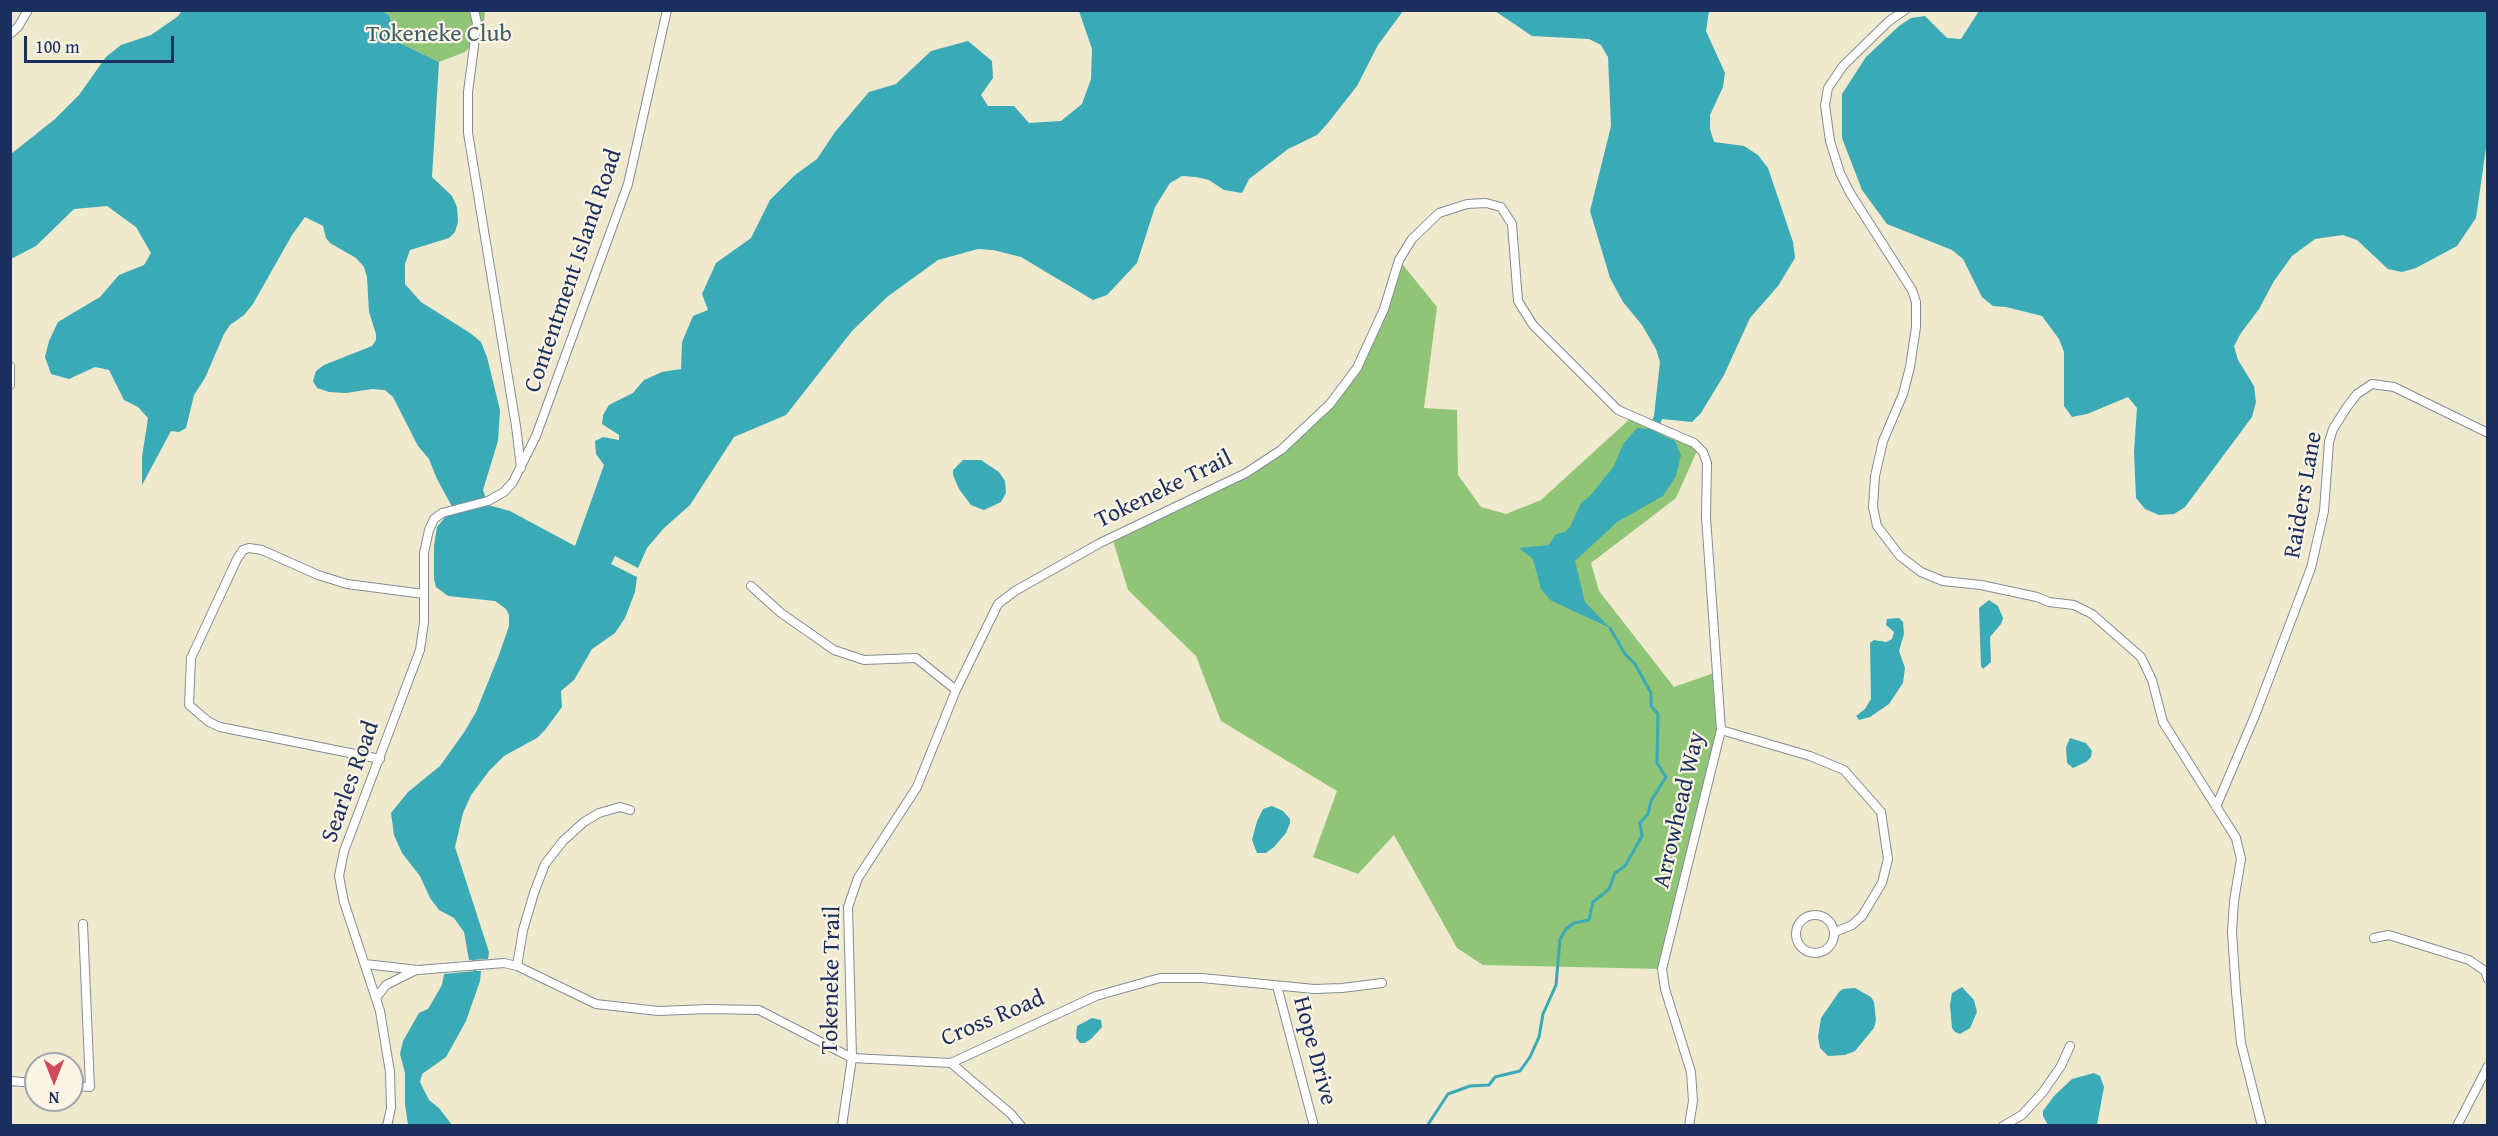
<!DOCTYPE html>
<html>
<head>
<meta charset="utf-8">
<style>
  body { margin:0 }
  #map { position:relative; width:2498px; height:1136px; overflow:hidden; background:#efe9ce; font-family:"Gentium Book Plus",serif }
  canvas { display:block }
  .frame { position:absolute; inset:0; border:12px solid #1b2f5e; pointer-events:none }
  .north { position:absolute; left:24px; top:1052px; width:60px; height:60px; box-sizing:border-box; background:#fcf5e5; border:2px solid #a2a6af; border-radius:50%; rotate:180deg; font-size:16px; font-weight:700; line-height:24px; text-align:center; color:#1b2f5e }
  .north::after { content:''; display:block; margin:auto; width:21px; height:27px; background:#d1495b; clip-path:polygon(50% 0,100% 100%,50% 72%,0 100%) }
  .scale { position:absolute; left:24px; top:36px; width:150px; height:27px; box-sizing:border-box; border:3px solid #1b2f5e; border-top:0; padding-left:8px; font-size:18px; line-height:21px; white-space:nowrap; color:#1b2f5e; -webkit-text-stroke:4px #fcf5e5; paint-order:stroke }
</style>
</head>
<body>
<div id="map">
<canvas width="2498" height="1136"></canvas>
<div class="frame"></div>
<div class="north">N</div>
<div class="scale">100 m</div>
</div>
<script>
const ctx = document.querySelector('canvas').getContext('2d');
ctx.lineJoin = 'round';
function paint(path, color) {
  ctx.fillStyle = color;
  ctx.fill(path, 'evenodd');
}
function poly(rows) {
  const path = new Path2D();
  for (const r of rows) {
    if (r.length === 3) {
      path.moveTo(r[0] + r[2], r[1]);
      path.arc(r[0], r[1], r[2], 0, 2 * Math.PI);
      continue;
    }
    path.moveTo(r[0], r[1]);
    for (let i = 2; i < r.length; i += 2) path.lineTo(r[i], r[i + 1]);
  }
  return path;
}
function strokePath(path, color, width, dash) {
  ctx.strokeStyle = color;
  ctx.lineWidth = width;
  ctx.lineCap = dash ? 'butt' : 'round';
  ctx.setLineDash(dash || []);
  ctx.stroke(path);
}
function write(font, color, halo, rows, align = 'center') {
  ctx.font = font + ' "Gentium Book Plus",serif';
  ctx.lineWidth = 4.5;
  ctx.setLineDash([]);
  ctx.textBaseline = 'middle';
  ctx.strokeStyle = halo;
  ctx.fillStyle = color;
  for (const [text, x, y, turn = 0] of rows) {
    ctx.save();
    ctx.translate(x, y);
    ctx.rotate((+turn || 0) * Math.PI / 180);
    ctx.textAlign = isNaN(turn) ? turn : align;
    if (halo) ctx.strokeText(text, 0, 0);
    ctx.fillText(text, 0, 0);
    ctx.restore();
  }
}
const green = poly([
  [382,11,485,11,483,34,465,52,439,62,398,42,389,15],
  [1399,260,1437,307,1424,408,1457,410,1458,475,1481,507,1506,514,1541,500,1632,417,1699,446,1676,498,1591,563,1599,591,1674,687,1717,672,1721,730,1662,969,1483,965,1457,948,1394,835,1358,874,1313,857,1337,791,1221,721,1196,656,1128,590,1112,537,1246,473,1308,426,1357,368,1372,336]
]);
const water = poly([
  [182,11,382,11,389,15,398,42,439,62,432,177,452,196,457,207,458,222,455,232,449,238,410,250,405,264,405,284,421,302,470,333,481,342,487,357,500,410,498,441,483,490,488,505,510,511,575,546,604,465,596,454,595,441,603,437,619,440,619,435,602,424,603,415,609,405,633,393,644,380,662,372,681,369,682,342,693,316,708,310,702,294,716,263,751,238,770,200,795,175,817,159,835,132,869,92,896,84,931,51,968,41,992,61,993,78,981,95,988,106,1014,106,1029,123,1061,121,1082,104,1091,79,1092,49,1079,11,1403,11,1378,45,1357,86,1328,123,1317,135,1288,149,1249,179,1242,193,1224,190,1209,180,1196,177,1182,176,1170,183,1155,207,1137,263,1107,295,1093,300,1021,257,993,250,978,249,938,260,887,297,852,331,786,415,734,437,690,505,663,529,647,548,638,568,615,556,611,564,637,577,635,592,625,618,615,633,592,649,574,680,561,691,562,707,545,730,537,738,504,756,489,771,471,795,463,813,455,847,489,952,488,959,469,960,464,932,454,918,439,910,430,898,420,876,402,853,394,835,391,813,408,792,440,766,465,731,476,712,499,655,509,626,509,615,506,609,495,601,448,596,436,587,434,579,434,546,437,527,448,514,455,512,437,479,429,459,418,446,393,397,385,390,372,389,346,393,329,392,317,388,313,381,316,371,324,365,372,346,376,340,376,334,369,312,367,277,364,267,356,258,330,243,326,238,323,226,305,217,292,235,253,304,244,315,230,325,224,334,205,378,194,395,186,428,179,432,171,431,142,485,142,457,148,418,138,407,124,400,109,370,95,367,69,379,51,374,45,357,49,341,58,322,100,297,119,275,144,265,151,253,136,227,107,206,74,209,36,246,11,259,11,154,55,119,79,95,106,57,121,45,151,35,177,17],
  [1495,11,1709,11,1706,31,1725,73,1723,87,1710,115,1710,129,1714,142,1744,146,1758,155,1768,168,1793,242,1795,258,1778,286,1750,318,1724,375,1701,413,1692,422,1662,419,1657,433,1675,441,1681,455,1676,476,1663,496,1617,522,1575,561,1585,602,1610,628,1550,600,1541,589,1533,559,1519,548,1549,545,1556,534,1565,532,1570,527,1581,503,1590,496,1614,466,1623,444,1637,428,1649,429,1654,416,1660,362,1656,349,1642,325,1623,302,1610,278,1590,211,1611,126,1608,57,1601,45,1589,39,1532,36],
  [1979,11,2487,11,2487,141,2476,218,2457,246,2416,268,2402,272,2388,269,2357,240,2343,235,2315,239,2292,256,2274,281,2259,309,2241,333,2234,346,2238,360,2254,386,2256,402,2252,417,2185,507,2174,514,2159,515,2145,509,2136,498,2134,452,2137,408,2128,397,2087,414,2072,417,2064,406,2064,352,2059,339,2042,316,2006,307,1993,306,1982,297,1963,259,1952,250,1887,224,1862,190,1842,138,1842,94,1866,57,1899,26,1911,18,1925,16,1947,38,1961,39],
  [963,460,981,460,999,472,1005,481,1006,493,1001,502,984,510,971,505,959,489,953,475,953,470],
  [1989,600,1998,606,2003,618,2001,624,1990,637,1991,662,1983,669,1981,666,1979,608],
  [1899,618,1903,622,1904,634,1899,651,1905,668,1903,683,1889,704,1870,717,1859,720,1856,716,1865,709,1871,699,1870,643,1874,640,1886,642,1892,639,1894,632,1886,625,1887,619],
  [2070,738,2086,743,2092,751,2091,757,2086,762,2073,768,2067,763,2066,747],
  [1272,806,1283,811,1290,819,1290,823,1286,833,1274,847,1266,853,1257,853,1252,840,1257,821,1263,809],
  [475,971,481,971,480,981,466,1021,446,1057,422,1074,420,1082,429,1100,439,1108,452,1125,408,1125,405,1104,405,1073,400,1054,403,1041,419,1013,428,1009,442,985,444,974],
  [1962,987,1974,1000,1977,1012,1970,1028,1960,1034,1955,1032,1952,1028,1950,1005,1952,993],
  [1855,988,1871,997,1874,1002,1876,1020,1874,1028,1855,1051,1845,1055,1828,1056,1820,1048,1818,1037,1821,1018,1839,992,1843,989],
  [1092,1018,1101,1020,1102,1027,1092,1038,1085,1043,1080,1043,1076,1038,1077,1026],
  [2094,1073,2100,1076,2104,1087,2097,1125,2048,1125,2043,1116,2043,1111,2054,1096,2072,1079]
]);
const stream = poly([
  [474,960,475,971],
  [1427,1126,1448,1094,1470,1086,1489,1085,1495,1077,1520,1071,1530,1057,1539,1037,1543,1014,1556,985,1560,939,1566,929,1574,923,1589,920,1593,902,1609,889,1615,873,1625,866,1642,836,1640,823,1648,814,1651,801,1666,777,1657,763,1658,714,1651,706,1651,693,1635,664,1625,654,1610,628]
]);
const street = poly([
  [474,10,477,23,468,92,468,133,516,426,521,468],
  [1905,10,1889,21,1843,66,1828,88,1825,105,1830,141,1840,173,1850,193,1912,290,1916,302,1916,327,1910,367,1903,394,1883,441,1875,476,1873,507,1877,526,1900,556,1921,572,1943,581,1981,585,2037,597,2049,602,2074,605,2092,614,2141,657,2152,680,2163,722,2236,838,2241,859,2234,901,2232,932,2236,992,2241,1043,2262,1126],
  [10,34,18,27,28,10],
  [10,366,10,385],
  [751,586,781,613,834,650,864,660,916,658,956,690],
  [1721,730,1810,756,1844,770,1881,812,1888,859,1882,883,1862,916,1852,925,1835,932],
  [380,759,220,727,209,722,189,705,191,658,237,559,243,550,249,548,262,550,318,575,347,584,424,594],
  [2216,807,2256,713,2311,568,2324,511,2329,442,2333,429,2347,407,2357,394,2372,384,2394,387,2488,433],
  [1815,934,19],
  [2374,938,2389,935,2469,960,2485,971,2488,979],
  [365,964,418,970,504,963,517,966,596,1004,658,1011,709,1009,759,1010,852,1058,951,1063,1096,996,1160,978,1202,978,1314,989,1342,988,1382,983],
  [517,966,523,930,534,893,545,864,563,841,584,822,599,813,620,807,630,810],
  [1277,986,1314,1126],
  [376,998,386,985,416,970],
  [951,1063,1011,1114,1021,1126],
  [10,1081,36,1083],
  [72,1086,90,1087,83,924],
  [387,1126,391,1108,390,1072,380,1011,344,902,339,876,344,851,420,650,424,622,424,553,429,530,434,519,442,513,488,501,504,492,513,482,536,436,628,184,667,10],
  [842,1126,852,1058,848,907,858,878,917,787,956,690,998,604,1015,591,1100,543,1246,473,1281,450,1330,404,1357,368,1384,309,1399,260,1412,239,1439,213,1467,204,1486,203,1501,207,1512,224,1518,301,1533,325,1618,410,1694,443,1703,452,1707,463,1706,517,1721,730,1662,969,1665,989,1691,1072,1693,1101,1689,1126],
  [2003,1126,2022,1115,2043,1092,2061,1066,2070,1046],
  [2457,1126,2488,1066]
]);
const parkNames = [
  ["Tokeneke Club",439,35]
];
const streetNames = [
  ["Contentment Island Road",574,271,-71],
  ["Tokeneke Trail",1164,490,-26],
  ["Raiders Lane",2304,495,-80],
  ["Searles Road",351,782,-70],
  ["Arrowhead Way",1680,810,-77],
  ["Tokeneke Trail",832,980,-89],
  ["Cross Road",993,1019,-23],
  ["Hope Drive",1314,1051,75]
];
paint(green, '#90c577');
paint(water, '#39aab6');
strokePath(stream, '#39aab6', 3);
strokePath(street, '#858c96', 10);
strokePath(street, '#fff', 8);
write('24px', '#3e5c66', '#fcf5e5', parkNames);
write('24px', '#1b2f5e', '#fcf5e5', streetNames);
</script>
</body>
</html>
